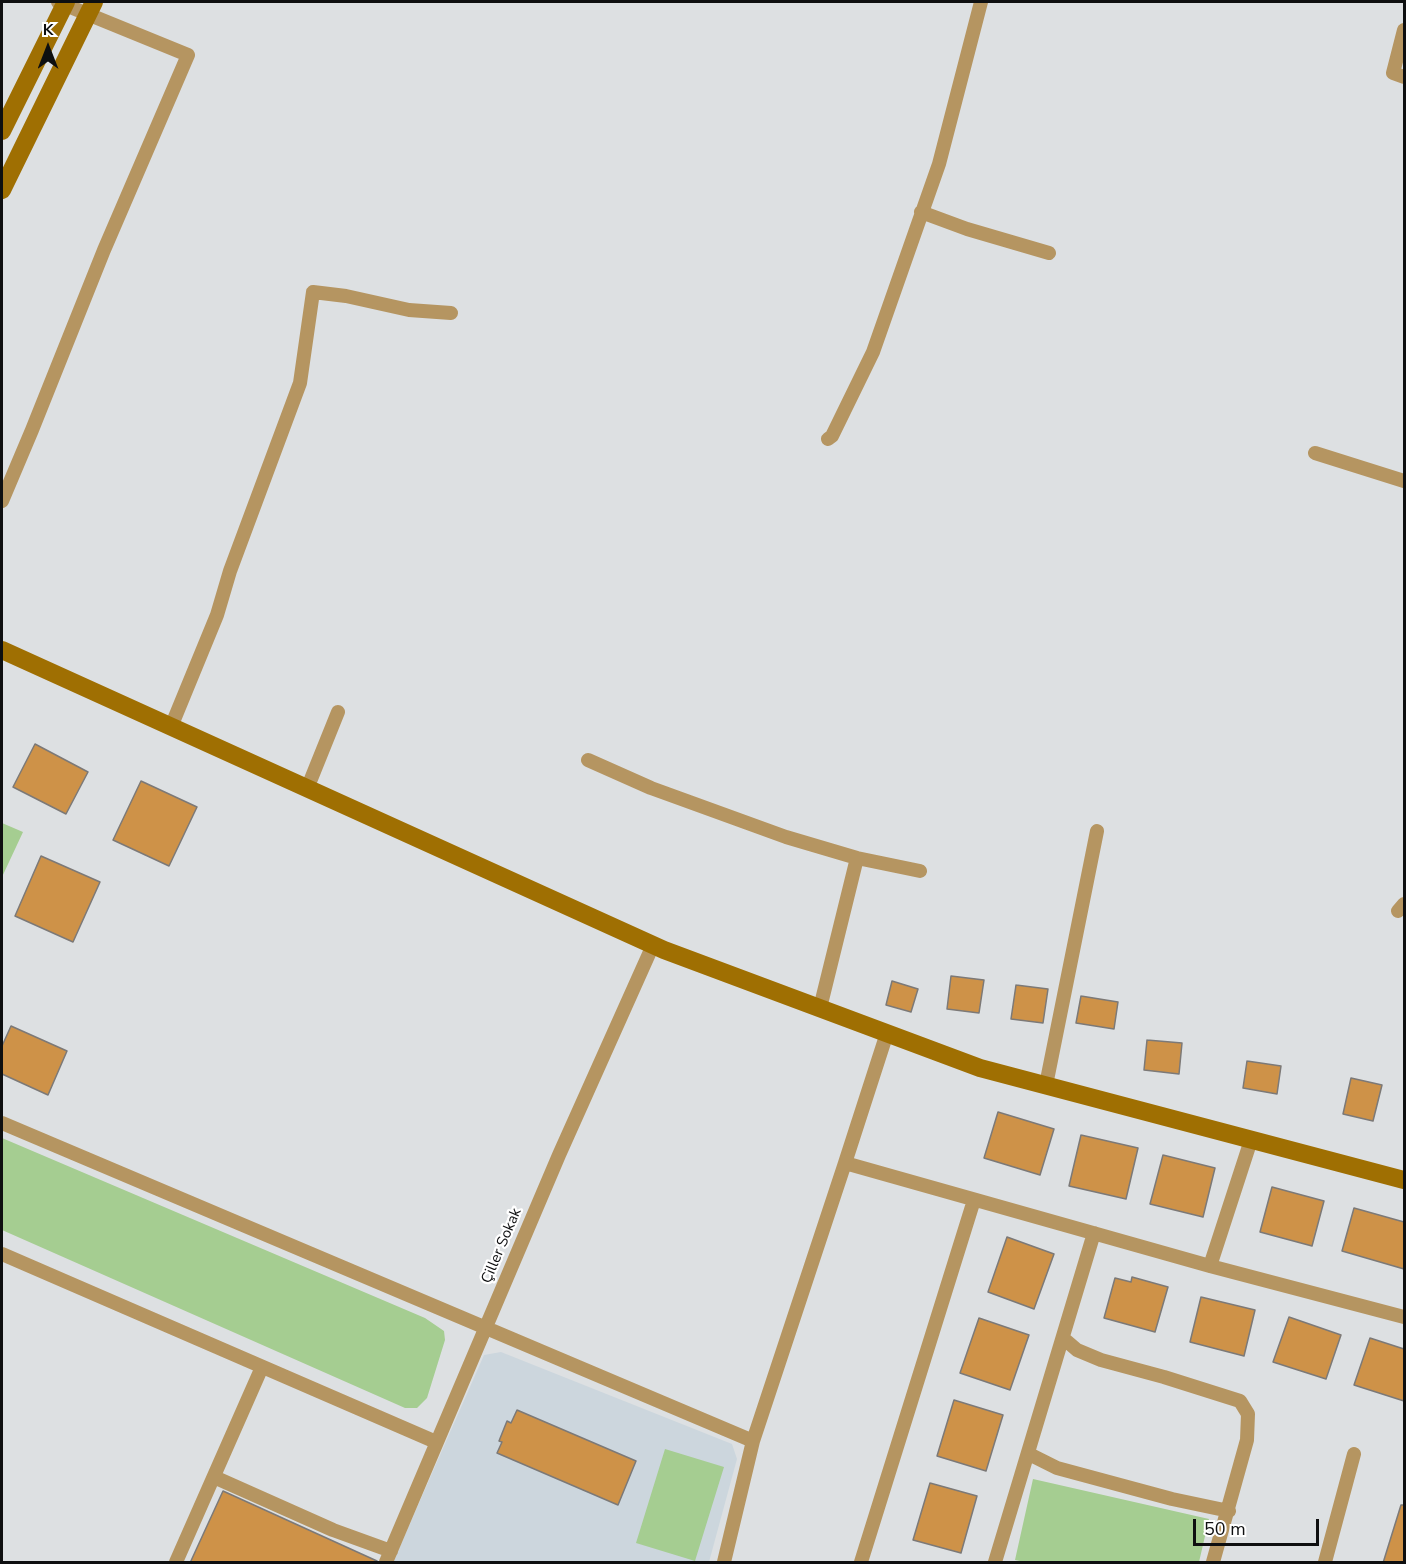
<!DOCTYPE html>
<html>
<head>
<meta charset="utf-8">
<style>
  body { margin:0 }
  #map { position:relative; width:1406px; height:1564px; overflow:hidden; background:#dde0e2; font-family:"Nunito Sans",sans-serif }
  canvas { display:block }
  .frame { position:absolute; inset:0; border:3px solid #0e0f10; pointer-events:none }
  .north { position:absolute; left:18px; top:18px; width:60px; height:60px; -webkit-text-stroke:4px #fff; paint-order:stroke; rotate:0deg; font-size:16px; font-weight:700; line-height:24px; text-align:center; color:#0e0f10 }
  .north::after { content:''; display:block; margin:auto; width:21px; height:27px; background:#0e0f10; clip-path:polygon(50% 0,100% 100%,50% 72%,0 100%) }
  .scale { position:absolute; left:1193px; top:1519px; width:126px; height:27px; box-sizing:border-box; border:3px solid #0e0f10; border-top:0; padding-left:8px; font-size:18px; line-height:21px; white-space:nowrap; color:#0e0f10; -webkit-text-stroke:4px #fff; paint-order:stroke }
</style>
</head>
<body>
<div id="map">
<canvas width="1406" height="1564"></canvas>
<div class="frame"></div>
<div class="north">K</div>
<div class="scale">50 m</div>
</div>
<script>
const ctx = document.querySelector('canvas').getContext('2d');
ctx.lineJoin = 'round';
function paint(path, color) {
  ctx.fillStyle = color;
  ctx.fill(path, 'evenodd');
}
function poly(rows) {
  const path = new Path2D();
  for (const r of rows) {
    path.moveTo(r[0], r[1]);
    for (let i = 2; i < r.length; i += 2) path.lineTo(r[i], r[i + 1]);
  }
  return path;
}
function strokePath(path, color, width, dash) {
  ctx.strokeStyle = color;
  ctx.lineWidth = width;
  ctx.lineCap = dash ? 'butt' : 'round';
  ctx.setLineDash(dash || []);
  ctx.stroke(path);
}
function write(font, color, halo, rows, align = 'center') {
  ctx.font = font + ' "Nunito Sans",sans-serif';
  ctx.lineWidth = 4.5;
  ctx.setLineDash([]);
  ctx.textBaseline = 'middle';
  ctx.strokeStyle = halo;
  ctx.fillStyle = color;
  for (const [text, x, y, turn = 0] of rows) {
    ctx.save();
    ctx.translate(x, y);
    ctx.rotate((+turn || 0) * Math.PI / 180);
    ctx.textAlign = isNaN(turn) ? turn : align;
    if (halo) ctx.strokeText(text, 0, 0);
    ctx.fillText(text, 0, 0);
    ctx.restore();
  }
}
const built = poly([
  [501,1352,732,1444,737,1459,709,1562,393,1562,484,1355]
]);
const green = poly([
  [2,823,23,832,2,877],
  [2,1138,425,1318,444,1331,445,1340,427,1398,417,1408,405,1408,2,1230],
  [665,1449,724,1467,695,1561,636,1543],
  [1033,1479,1209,1519,1199,1562,1025,1562,1015,1560]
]);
const building = poly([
  [35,744,88,772,66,814,13,787,35,744],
  [141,781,197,807,169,866,113,840,141,781],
  [41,856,100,882,73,942,15,916,41,856],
  [951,976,984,980,979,1013,947,1009,951,976],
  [892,981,918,989,911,1012,886,1005,892,981],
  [1016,985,1048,989,1043,1023,1011,1019,1016,985],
  [1081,996,1118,1002,1114,1029,1076,1023,1081,996],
  [11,1026,67,1051,48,1095,2,1074,2,1046,11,1026],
  [1147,1040,1182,1043,1179,1074,1144,1070,1147,1040],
  [1247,1061,1281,1066,1277,1094,1243,1088,1247,1061],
  [1351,1078,1382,1085,1373,1121,1343,1114,1351,1078],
  [998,1112,1054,1129,1040,1175,984,1158,998,1112],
  [1081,1135,1138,1148,1126,1199,1069,1186,1081,1135],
  [1163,1155,1215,1168,1203,1217,1150,1204,1163,1155],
  [1272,1187,1324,1201,1312,1246,1260,1232,1272,1187],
  [1354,1208,1404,1222,1404,1269,1342,1251,1354,1208],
  [1007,1237,1054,1254,1034,1309,988,1292,1007,1237],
  [1132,1277,1168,1287,1155,1332,1104,1318,1115,1278,1131,1282,1132,1277],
  [1201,1297,1255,1310,1244,1356,1190,1342,1201,1297],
  [1289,1317,1341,1335,1326,1379,1273,1362,1289,1317],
  [979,1318,1029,1335,1010,1390,960,1373,979,1318],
  [1370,1338,1404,1349,1404,1401,1354,1385,1370,1338],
  [954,1400,1003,1415,986,1471,937,1456,954,1400],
  [517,1410,636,1461,618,1505,497,1453,502,1442,499,1441,507,1421,511,1423,517,1410],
  [930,1483,977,1496,961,1553,913,1540,930,1483],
  [223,1491,377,1561,377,1563,190,1563,223,1491],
  [1401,1505,1404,1505,1404,1563,1383,1563,1401,1505]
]);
const street = poly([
  [1404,30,1393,73,1404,77],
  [921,212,967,229,1049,253],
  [828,439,832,436,873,352,939,164,981,2],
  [1315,453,1404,481],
  [2,501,32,430,104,250,188,55,58,2],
  [171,727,217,615,230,571,300,383,313,292,346,296,409,310,451,313],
  [588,760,651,788,786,837,857,858,920,871],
  [307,789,338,712],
  [1398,911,1404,904],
  [820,1008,857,858],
  [887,1033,845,1163,1210,1266,1404,1317],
  [1046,1085,1097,831],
  [2,1123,753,1441],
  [2,1254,436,1442],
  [1210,1266,1251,1140],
  [1063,1338,1077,1350,1101,1360,1164,1377,1240,1401,1248,1414,1247,1440,1213,1562],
  [1029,1454,1057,1468,1172,1499,1229,1511],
  [214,1477,333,1530,391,1551],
  [176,1562,262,1367],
  [386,1562,559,1155,653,945],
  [724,1562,753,1441,845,1163],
  [861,1562,974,1200],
  [995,1562,1094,1233],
  [1325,1562,1354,1454]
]);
const secondary = poly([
  [2,131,66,2],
  [2,190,94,2],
  [2,650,664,950,980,1068,1404,1180]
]);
const streetNames = [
  ["Çiller Sokak",502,1246,-67]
];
paint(built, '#ccd6dd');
paint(green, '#a5cd91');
paint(building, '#ce9248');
strokePath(building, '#7c7977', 1.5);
strokePath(street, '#b59561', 14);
strokePath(secondary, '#9f6f02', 18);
write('15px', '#0e0f10', '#fff', streetNames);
</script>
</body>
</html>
